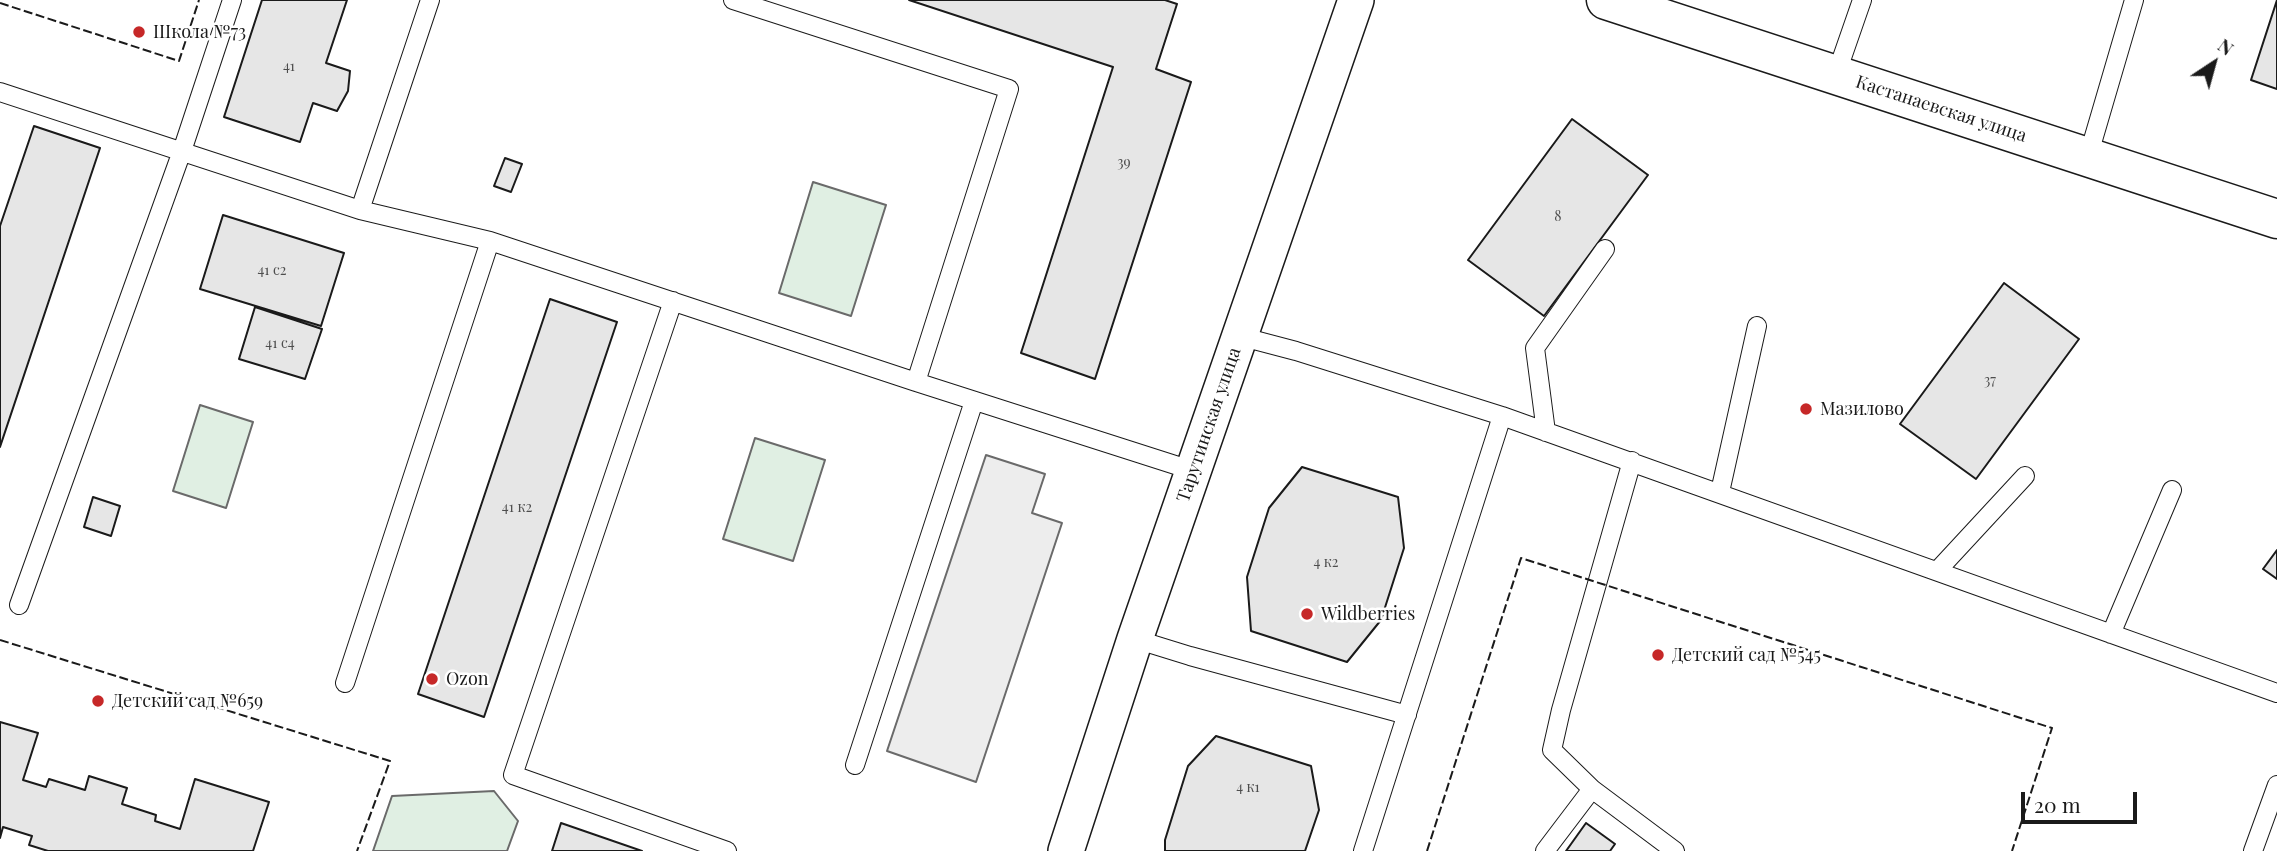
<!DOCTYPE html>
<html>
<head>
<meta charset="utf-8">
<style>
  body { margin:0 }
  #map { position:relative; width:2277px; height:851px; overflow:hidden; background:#fff; font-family:"Playfair Display",serif }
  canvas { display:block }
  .north { position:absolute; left:2179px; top:28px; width:70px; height:70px; -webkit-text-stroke:5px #fff; paint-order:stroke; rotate:36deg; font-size:19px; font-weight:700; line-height:28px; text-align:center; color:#1a1a1a }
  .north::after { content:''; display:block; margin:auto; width:24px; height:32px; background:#1a1a1a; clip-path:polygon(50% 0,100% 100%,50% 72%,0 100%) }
  .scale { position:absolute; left:2021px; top:792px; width:116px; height:32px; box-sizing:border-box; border:4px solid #1a1a1a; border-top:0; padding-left:9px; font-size:21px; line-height:24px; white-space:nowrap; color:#1a1a1a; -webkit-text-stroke:5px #fff; paint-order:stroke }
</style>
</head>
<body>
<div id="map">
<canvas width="2277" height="851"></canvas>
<div class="north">N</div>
<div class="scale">20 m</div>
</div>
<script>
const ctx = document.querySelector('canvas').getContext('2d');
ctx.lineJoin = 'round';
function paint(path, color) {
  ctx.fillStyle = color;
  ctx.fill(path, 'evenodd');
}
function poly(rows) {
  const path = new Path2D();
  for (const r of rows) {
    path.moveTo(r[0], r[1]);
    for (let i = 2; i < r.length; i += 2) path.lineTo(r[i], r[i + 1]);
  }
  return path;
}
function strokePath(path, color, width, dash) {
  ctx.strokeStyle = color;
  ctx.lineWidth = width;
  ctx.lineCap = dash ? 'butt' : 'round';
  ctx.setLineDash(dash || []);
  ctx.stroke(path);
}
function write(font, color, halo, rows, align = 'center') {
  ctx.font = font + ' "Playfair Display",serif';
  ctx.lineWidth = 5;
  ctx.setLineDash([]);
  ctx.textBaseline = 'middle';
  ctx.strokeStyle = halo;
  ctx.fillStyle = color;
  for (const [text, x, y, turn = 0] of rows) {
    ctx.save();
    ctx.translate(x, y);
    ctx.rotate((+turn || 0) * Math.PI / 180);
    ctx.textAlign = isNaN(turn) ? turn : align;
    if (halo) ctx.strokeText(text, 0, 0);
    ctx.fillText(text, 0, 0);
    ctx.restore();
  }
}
const green = poly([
  [813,182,886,205,851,316,779,293,813,182],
  [200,405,253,422,226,508,173,491,200,405],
  [755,438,825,460,793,561,723,539,755,438],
  [494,791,518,821,507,851,373,851,392,796,494,791]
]);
const parking = poly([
  [986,455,1045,474,1032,513,1062,523,976,782,887,751,986,455]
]);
const building = poly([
  [262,0,347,0,326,63,350,71,348,91,337,111,313,103,300,142,224,117,262,0],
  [909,0,1165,0,1177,4,1156,69,1191,82,1095,379,1021,353,1113,67,909,0],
  [2277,0,2277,89,2251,80,2277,0],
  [1572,119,1648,175,1544,316,1468,260,1572,119],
  [34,126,100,148,0,447,0,226,34,126],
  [505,158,522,164,511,192,494,186,505,158],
  [223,215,344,253,321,326,200,289,223,215],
  [2004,283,2079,339,1976,479,1900,424,2004,283],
  [550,299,617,322,484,717,418,694,550,299],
  [255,307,322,329,305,379,239,359,255,307],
  [1302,467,1398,497,1404,548,1381,620,1347,662,1251,631,1247,577,1269,508,1302,467],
  [93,497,120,506,111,536,84,527,93,497],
  [2277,550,2277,579,2263,569,2277,550],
  [0,722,38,733,23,780,46,787,49,779,85,790,89,776,127,788,122,804,156,815,155,821,180,829,195,779,269,802,253,851,48,851,29,845,32,836,3,827,0,838,0,722],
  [1216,736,1311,766,1319,810,1305,851,1165,851,1165,840,1188,766,1216,736],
  [561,823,642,851,552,851,561,823],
  [1586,823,1615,844,1610,851,1566,851,1586,823]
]);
const lane = poly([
  [733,0,1009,89,916,382,1194,471],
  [1836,75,1862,0],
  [0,92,360,210,490,241,916,382],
  [2088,157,2134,0],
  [360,210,430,0],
  [673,301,513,775,727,851],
  [1239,336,1296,351,1502,416,2277,693],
  [1546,432,1535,348,1605,249],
  [1632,461,1561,710,1552,750,1592,789,1675,851],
  [1720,492,1757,326],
  [1937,571,2025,476],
  [19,605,182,151,232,0],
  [2111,634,2172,490],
  [1135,639,1190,656,1407,715],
  [345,683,490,241],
  [855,765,974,401],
  [1363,851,1502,416],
  [1545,851,1592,789],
  [2253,851,2277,785]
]);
const street = poly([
  [1066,851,1135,639,1356,0]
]);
const secondary = poly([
  [1606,0,2277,219]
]);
const fence = poly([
  [0,3,179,61,199,0],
  [0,640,390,761,357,851],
  [1427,851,1521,558,2052,728,2012,851]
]);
const markers = [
  [139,32,7,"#c62828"],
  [1806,409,7,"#c62828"],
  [1307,614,7,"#c62828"],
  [1658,655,7,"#c62828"],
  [432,679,7,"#c62828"],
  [98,701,7,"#c62828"]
];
const numberNames = [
  ["41",289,67],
  ["39",1124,163],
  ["8",1558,217],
  ["41 с2",272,271],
  ["41 с4",280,344],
  ["37",1990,381],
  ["41 к2",517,508],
  ["4 к2",1326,563],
  ["4 к1",1248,788]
];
const poiNames = [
  ["Школа №73",153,32],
  ["Мазилово",1820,409],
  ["Wildberries",1321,614],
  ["Детский сад №545",1672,655],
  ["Ozon",446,679],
  ["Детский сад №659",112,701]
];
const streetNames = [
  ["Кастанаевская улица",1941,109,18],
  ["Тарутинская улица",1209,425,-71]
];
paint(green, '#e0efe3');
strokePath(green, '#6a6a6a', 2);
paint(parking, '#ededed');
strokePath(parking, '#6a6a6a', 2);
paint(building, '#e6e6e6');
strokePath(building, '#1a1a1a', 2);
strokePath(lane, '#1a1a1a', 20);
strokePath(street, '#1a1a1a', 38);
strokePath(secondary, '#1a1a1a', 41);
strokePath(lane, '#fff', 18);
strokePath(street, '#fff', 35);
strokePath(secondary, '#fff', 38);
strokePath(fence, '#1a1a1a', 2, [9, 3.5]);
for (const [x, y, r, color] of markers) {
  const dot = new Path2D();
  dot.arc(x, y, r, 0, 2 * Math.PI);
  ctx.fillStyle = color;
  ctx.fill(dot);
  strokePath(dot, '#fff', 2.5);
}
write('14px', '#4d4d4d', null, numberNames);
write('18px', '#1a1a1a', '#fff', poiNames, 'left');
write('18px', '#1a1a1a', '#fff', streetNames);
</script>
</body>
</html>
